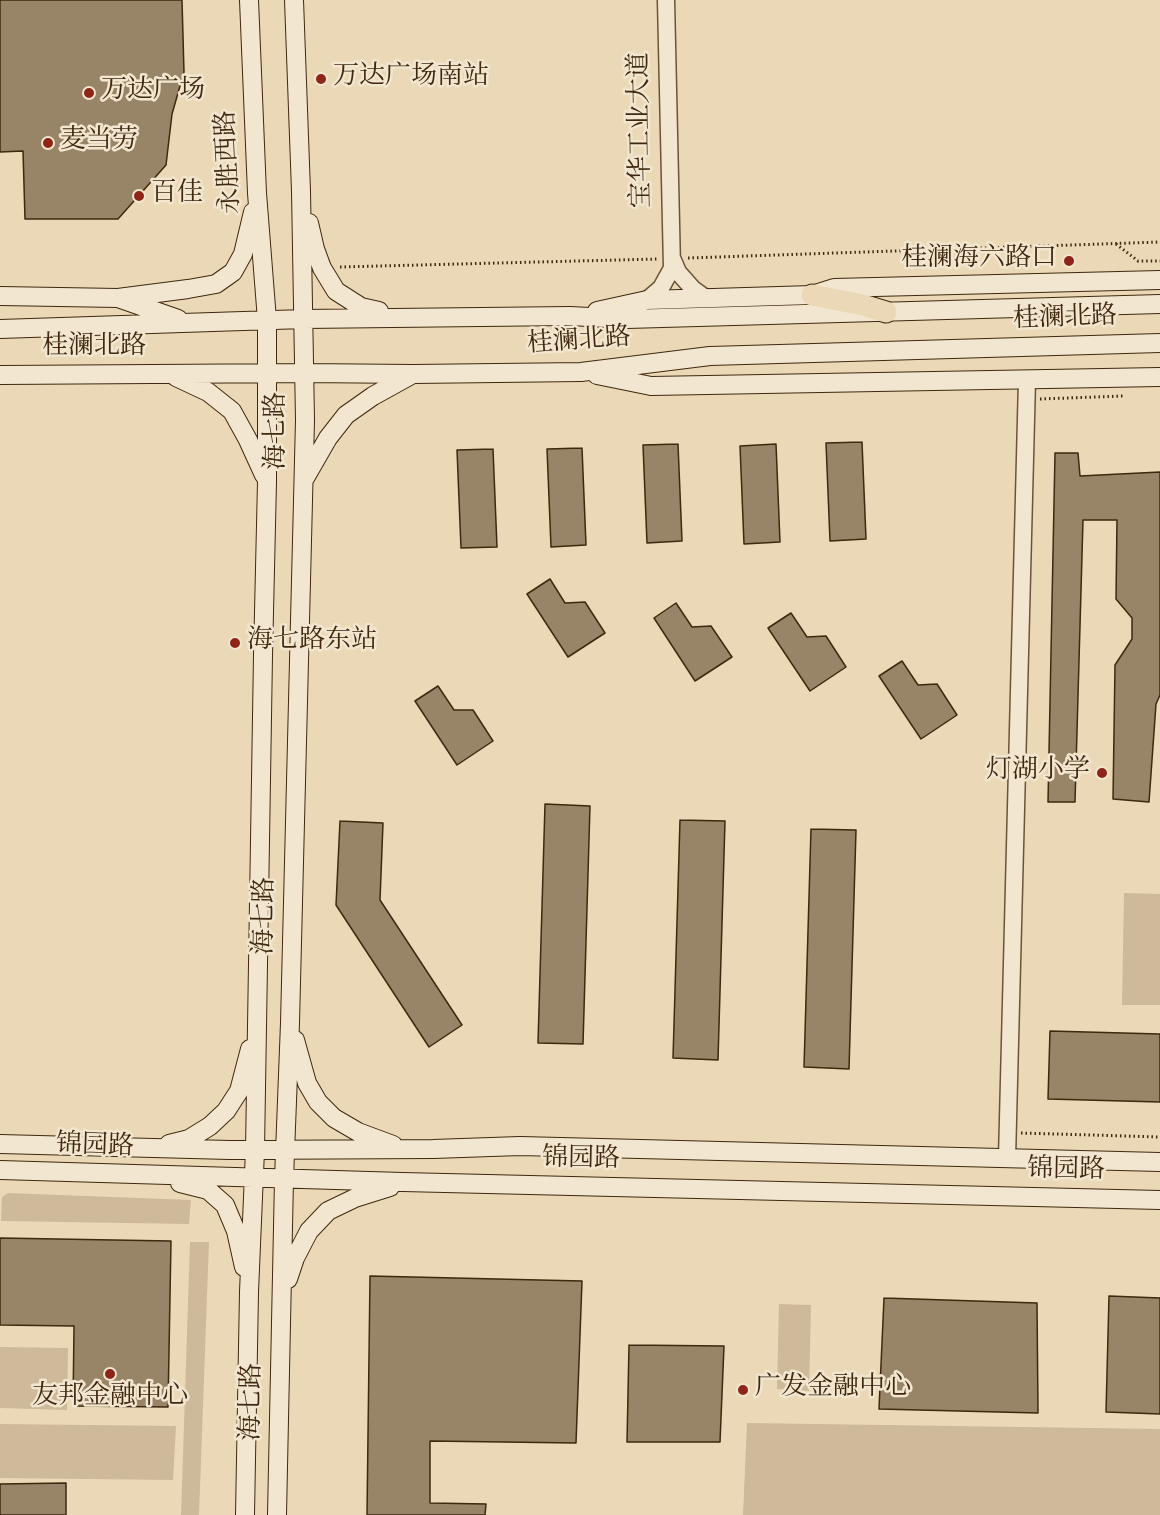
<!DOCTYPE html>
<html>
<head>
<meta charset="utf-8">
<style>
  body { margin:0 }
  canvas { display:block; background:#ebd8b6 }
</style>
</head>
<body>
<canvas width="1160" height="1515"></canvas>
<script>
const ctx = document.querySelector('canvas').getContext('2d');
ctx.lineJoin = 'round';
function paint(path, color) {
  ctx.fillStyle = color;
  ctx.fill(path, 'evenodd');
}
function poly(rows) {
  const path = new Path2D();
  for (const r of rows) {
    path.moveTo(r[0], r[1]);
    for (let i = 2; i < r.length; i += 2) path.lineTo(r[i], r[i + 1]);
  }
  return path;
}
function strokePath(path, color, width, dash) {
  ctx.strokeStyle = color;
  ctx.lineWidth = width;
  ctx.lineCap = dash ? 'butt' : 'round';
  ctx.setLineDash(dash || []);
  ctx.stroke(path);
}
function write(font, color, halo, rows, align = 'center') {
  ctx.font = font + ' "Sorts Mill Goudy","Noto Serif SC",serif';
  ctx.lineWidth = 5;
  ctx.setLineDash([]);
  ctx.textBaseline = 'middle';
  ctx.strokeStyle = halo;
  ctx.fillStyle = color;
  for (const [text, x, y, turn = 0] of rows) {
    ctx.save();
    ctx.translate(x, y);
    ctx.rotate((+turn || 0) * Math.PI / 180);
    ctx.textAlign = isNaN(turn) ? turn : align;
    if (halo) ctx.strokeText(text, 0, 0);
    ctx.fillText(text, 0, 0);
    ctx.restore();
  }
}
const green = poly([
  [1124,893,1160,894,1160,1005,1122,1005],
  [8,1193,191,1200,189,1224,1,1221,2,1197],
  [190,1242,209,1242,199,1515,181,1515],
  [779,1304,811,1305,809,1391,777,1389],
  [0,1347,68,1348,67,1410,0,1408],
  [747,1423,1160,1429,1160,1515,743,1515],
  [0,1424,176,1426,173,1480,0,1478]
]);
const building = poly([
  [0,0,182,0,184,72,172,114,166,165,118,219,25,219,23,151,0,152,0,0],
  [862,442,866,539,830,541,826,443,862,442],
  [678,444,682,541,647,543,643,445,678,444],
  [776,444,780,542,744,544,740,446,776,444],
  [582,448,586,545,551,547,547,449,582,448],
  [493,449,497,547,461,548,457,450,493,449],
  [1055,453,1078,453,1080,476,1160,472,1160,695,1156,704,1149,802,1113,799,1115,665,1132,639,1132,618,1116,599,1117,520,1083,520,1075,802,1048,802,1055,453],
  [550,579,565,603,585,602,605,633,568,657,527,594,550,579],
  [676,603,692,627,711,626,732,657,695,681,654,618,676,603],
  [791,613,807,637,826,636,846,667,810,691,768,628,791,613],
  [902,661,918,685,937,684,957,715,921,739,879,676,902,661],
  [438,686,454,710,473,710,493,741,457,765,415,701,438,686],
  [545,804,590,806,583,1044,538,1043,545,804],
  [680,820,725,821,718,1060,673,1058,680,820],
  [340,821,383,823,380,900,462,1025,429,1047,336,905,340,821],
  [811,829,856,830,849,1069,804,1067,811,829],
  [1050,1031,1160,1034,1160,1102,1048,1099,1050,1031],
  [0,1238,171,1241,168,1407,73,1406,74,1326,0,1325,0,1238],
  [370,1276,582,1281,576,1443,430,1441,430,1503,486,1504,485,1515,367,1515,370,1276],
  [1109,1296,1160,1298,1160,1414,1106,1412,1109,1296],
  [884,1298,1037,1303,1038,1413,879,1409,884,1298],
  [629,1345,724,1346,720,1442,627,1442,629,1345],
  [66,1483,66,1515,0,1515,0,1484,66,1483]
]);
const path = poly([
  [1116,244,1138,261,1160,261],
  [688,258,1160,242],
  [340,267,657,259],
  [1040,399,1123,396],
  [1021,1133,1160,1137]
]);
const tertiary = poly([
  [672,258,678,272,693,289,707,299],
  [647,300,661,288,672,268,666,0],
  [1007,1158,1027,380]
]);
const secondary = poly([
  [309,223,315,249,322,268,336,291,361,307,379,311],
  [0,296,118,298,178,319],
  [118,298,188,289,216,284,233,272,243,254,253,212],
  [597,311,647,300,812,295,834,288,1160,280],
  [0,329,304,319,570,316,627,319,1160,304],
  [0,375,304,373,413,374,581,372,710,356,1160,343],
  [597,375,651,386,1160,377],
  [176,377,208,392,232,411,248,440,264,475],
  [305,478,328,438,346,415,373,396,411,375],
  [295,1040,307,1083,318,1102,334,1118,358,1132,393,1145],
  [0,1144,230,1150,433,1149,520,1146,1160,1162],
  [169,1144,189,1139,210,1126,226,1111,239,1091,250,1049],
  [0,1170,403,1182,1160,1200],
  [180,1183,208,1190,225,1205,236,1231,244,1267],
  [288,1279,295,1258,309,1231,328,1211,355,1198,390,1187],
  [245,1515,249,1292,255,1150,263,655,267,482,267,320,257,193,249,0],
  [277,1515,284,1179,290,1023,305,420,301,191,294,0]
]);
const primary = poly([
  [812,295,863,305,886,312]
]);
const markers = [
  [321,79,6,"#8f2418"],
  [89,93,6,"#8f2418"],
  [48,143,6,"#8f2418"],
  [139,196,6,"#8f2418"],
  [1069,261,6,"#8f2418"],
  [235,643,6,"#8f2418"],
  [1102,773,6,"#8f2418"],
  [110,1374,6,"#8f2418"],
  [743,1390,6,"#8f2418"]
];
const poiNames = [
  ["万达广场南站",333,79],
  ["万达广场",101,93],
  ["麦当劳",60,143],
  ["百佳",151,196],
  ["桂澜海六路口",1057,261,"right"],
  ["海七路东站",247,643],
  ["灯湖小学",1090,773,"right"],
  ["广发金融中心",755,1390],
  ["友邦金融中心",110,1399,"center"]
];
const streetNames = [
  ["宝华工业大道",643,130,-91],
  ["永胜西路",231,162,-93],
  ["桂澜北路",1065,320,-2],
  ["桂澜北路",579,343,-4],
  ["桂澜北路",94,349],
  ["海七路",279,431,-90],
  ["海七路",267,916,-89],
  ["锦园路",95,1148,2],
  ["锦园路",581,1161,1],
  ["锦园路",1066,1172,1],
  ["海七路",254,1402,-89]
];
paint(green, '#ceba9a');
paint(building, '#988466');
strokePath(building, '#3f280f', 1.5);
strokePath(tertiary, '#6a5439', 19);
strokePath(secondary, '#3f280f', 20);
strokePath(primary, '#3f280f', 23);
strokePath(path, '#3f280f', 3, [1.5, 3]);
strokePath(tertiary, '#f2e6d0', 16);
strokePath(secondary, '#f2e6d0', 18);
strokePath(primary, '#ebd8b6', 21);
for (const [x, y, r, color] of markers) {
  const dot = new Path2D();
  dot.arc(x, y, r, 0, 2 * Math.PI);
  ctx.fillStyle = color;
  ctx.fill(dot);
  strokePath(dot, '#f2e6d0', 2);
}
write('26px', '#3f280f', '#f2e6d0', poiNames, 'left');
write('26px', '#3f280f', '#f2e6d0', streetNames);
</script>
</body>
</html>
